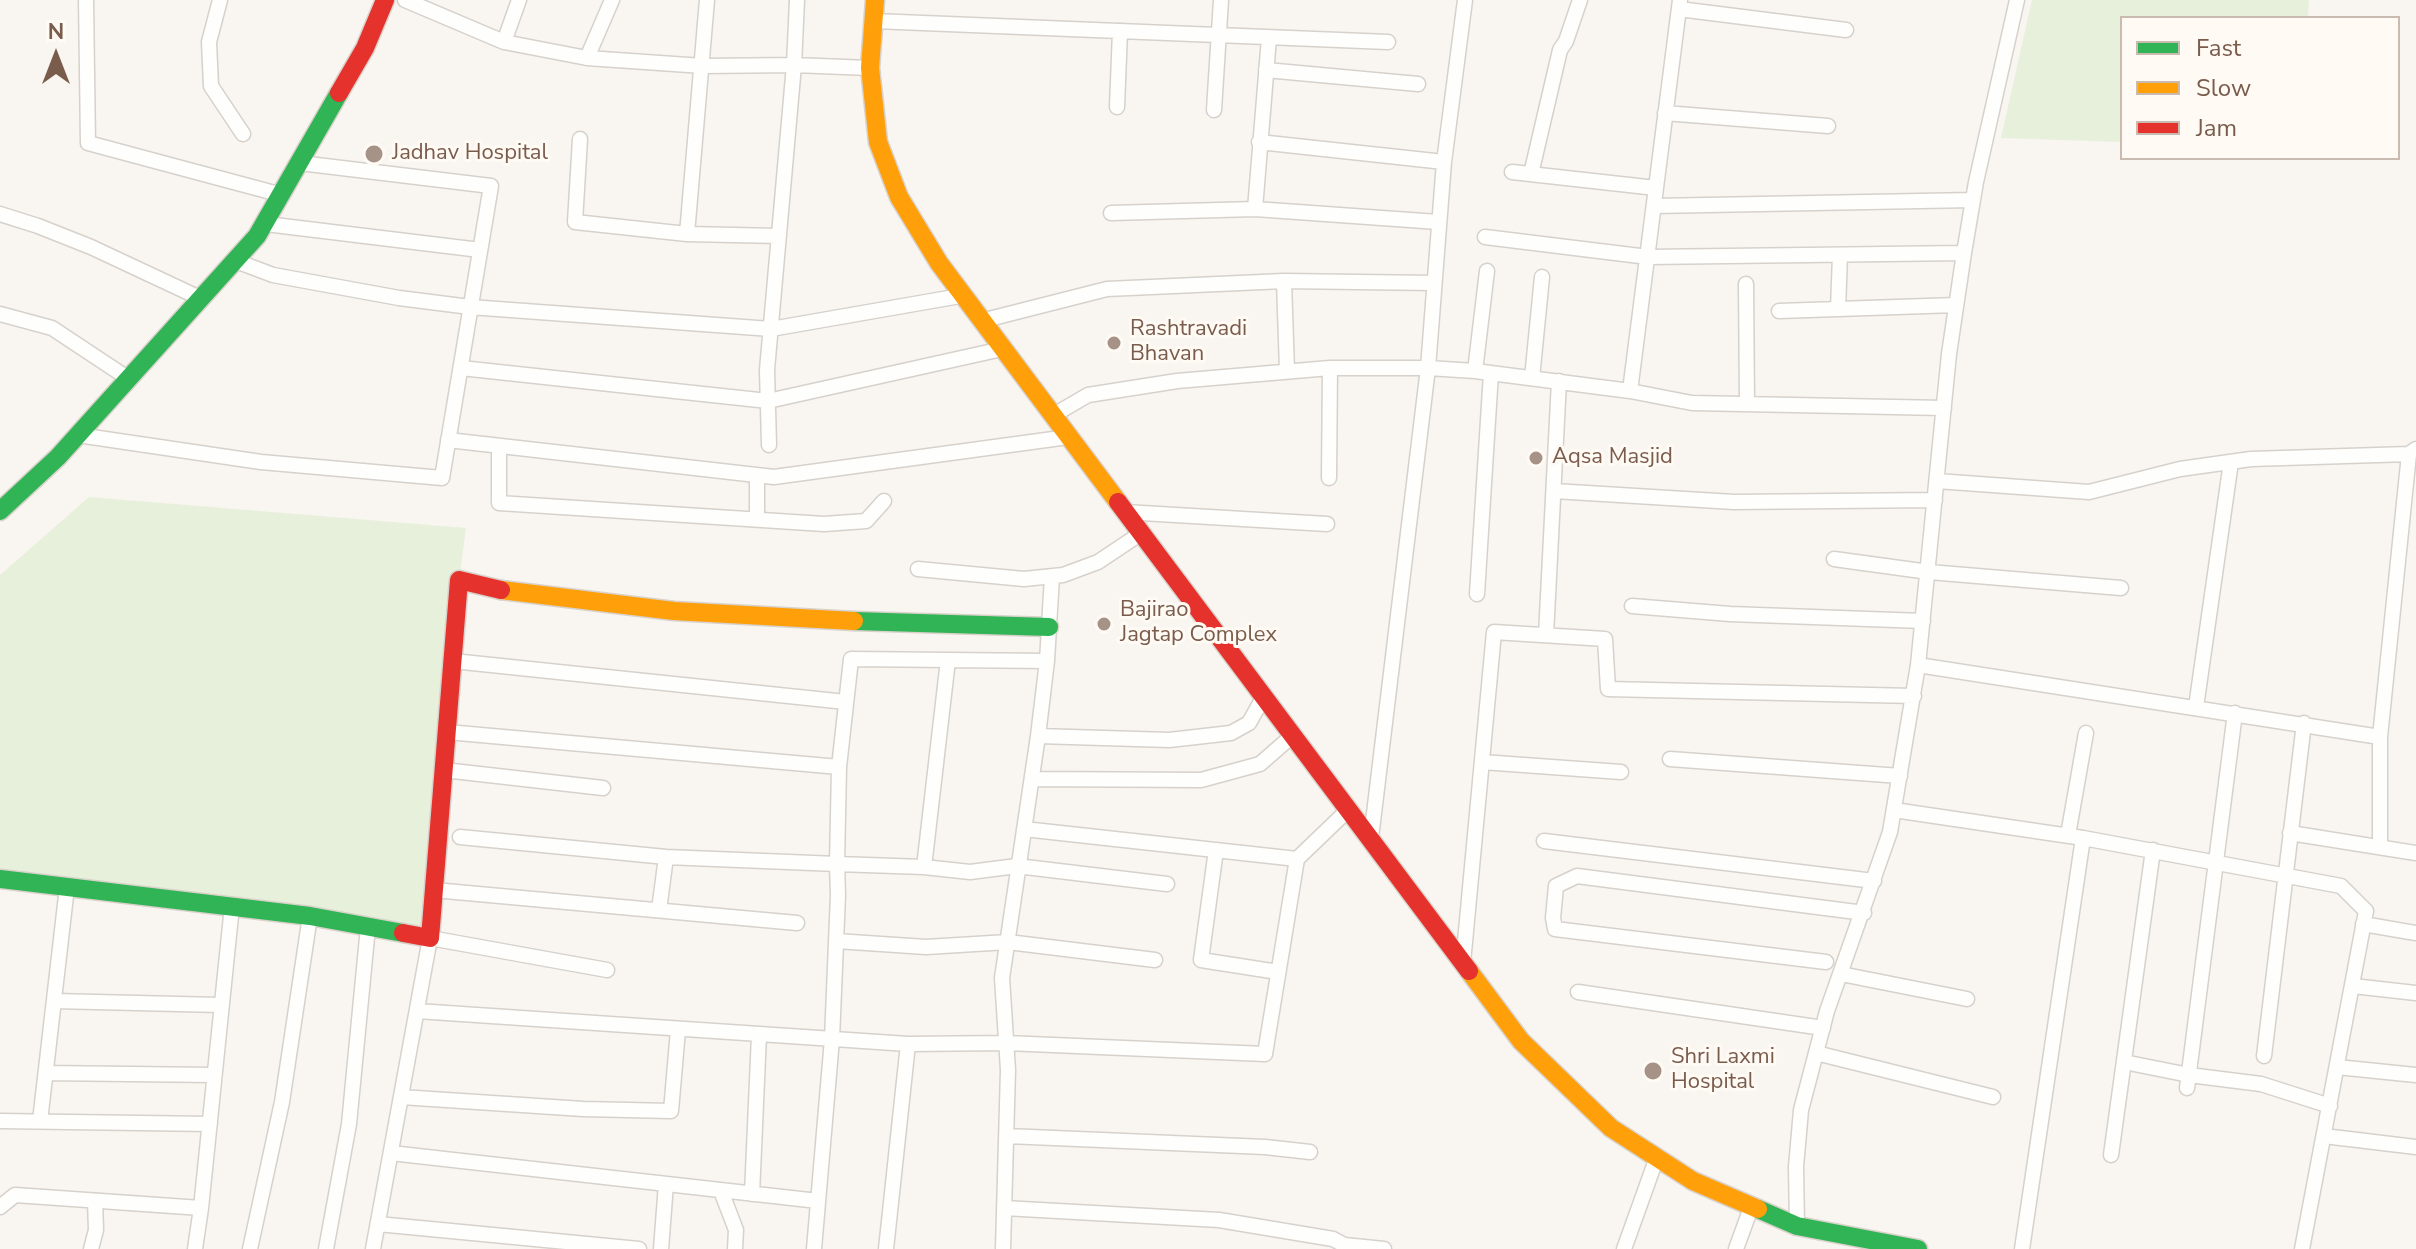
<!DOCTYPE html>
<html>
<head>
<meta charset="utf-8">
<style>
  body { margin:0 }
  #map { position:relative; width:2416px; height:1249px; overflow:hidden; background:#f9f5f0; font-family:"Nunito Sans",sans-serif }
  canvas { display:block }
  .legend { position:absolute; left:2120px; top:16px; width:280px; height:144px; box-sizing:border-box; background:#fffaf3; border:2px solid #cabbb1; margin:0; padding:10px 14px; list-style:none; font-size:24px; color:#7a5c4d }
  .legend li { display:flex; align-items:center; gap:16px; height:40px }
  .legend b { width:40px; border:2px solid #cabbb1 }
  .north { position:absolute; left:16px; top:16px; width:80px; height:80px; -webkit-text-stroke:6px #fffaf3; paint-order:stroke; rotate:0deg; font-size:22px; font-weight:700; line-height:32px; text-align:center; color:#7a5c4d }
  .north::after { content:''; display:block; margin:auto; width:28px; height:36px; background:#7a5c4d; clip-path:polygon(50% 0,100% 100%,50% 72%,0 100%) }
</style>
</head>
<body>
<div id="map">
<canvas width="2416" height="1249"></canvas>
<ul class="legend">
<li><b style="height:10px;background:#30b455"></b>Fast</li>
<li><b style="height:10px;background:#ff9f0a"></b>Slow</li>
<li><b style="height:10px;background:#e5322d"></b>Jam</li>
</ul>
<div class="north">N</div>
</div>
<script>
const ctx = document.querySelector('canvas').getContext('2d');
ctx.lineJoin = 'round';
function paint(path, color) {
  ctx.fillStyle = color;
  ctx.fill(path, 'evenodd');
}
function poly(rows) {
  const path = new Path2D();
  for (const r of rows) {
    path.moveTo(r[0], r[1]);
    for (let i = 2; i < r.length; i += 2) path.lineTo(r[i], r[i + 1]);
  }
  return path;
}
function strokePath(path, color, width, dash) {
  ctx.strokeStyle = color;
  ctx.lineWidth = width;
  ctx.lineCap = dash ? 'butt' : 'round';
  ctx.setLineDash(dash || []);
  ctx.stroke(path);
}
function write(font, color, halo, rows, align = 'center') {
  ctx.font = font + ' "Nunito Sans",sans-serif';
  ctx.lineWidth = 6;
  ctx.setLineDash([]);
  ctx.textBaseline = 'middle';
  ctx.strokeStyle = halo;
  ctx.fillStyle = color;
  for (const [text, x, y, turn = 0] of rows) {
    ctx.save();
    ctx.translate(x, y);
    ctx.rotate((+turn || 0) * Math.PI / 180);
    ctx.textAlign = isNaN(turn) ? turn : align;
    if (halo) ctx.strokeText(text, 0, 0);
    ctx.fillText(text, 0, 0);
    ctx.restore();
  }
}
const green = poly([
  [2032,0,2309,0,2308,18,2122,18,2122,142,2001,138],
  [89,497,466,528,459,580,430,938,0,878,0,575]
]);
const street = poly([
  [86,0,88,143,282,195],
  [220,0,209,42,211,86,243,134],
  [405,0,504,42,587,58,703,66,794,65,870,68],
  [1679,9,1846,30],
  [874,21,1388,42],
  [504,42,519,0],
  [587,58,612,0],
  [1266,70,1418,84],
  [1117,107,1120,31],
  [1214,110,1221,0],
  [1665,113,1828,126],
  [580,139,575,222,687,234,707,0],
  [1259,142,1444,162],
  [1512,172,1656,188],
  [1531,174,1560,50,1566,41,1580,0],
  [1654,206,1973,200],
  [1255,209,1269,38],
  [1111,213,1255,209,1438,222],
  [0,214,38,226,91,247,202,299],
  [266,224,480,250],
  [687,234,779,236],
  [1485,237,1648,257,1964,253],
  [236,261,273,275,399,298,470,307,771,329,960,296],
  [1284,281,1287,371],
  [1746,284,1747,404],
  [1838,309,1840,255],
  [1779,311,1956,305],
  [0,314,52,328,129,379],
  [981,321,1107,289,1284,281,1434,283],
  [461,368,768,401,1002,349],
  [1475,371,1487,271],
  [1532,378,1542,277],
  [1630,391,1680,0],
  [1052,416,1088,395,1177,381,1330,368,1428,368,1475,371,1630,391,1692,403,1944,408],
  [78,435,261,462,442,478,491,186,300,163],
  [448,440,774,477,1068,437],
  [769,445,767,370,794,65,797,0],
  [499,446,499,503,824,524,866,521,884,501],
  [1329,478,1330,368],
  [1937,481,2089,492,2180,469,2251,459,2409,454,2416,449],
  [1554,491,1734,502,1935,500],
  [1125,512,1327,524],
  [757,519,757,475],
  [1834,559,1929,572,2121,588],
  [918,569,1024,579,1063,575,1098,562,1140,534],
  [1477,594,1491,373],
  [1632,606,1730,614,1923,621],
  [1546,635,1559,381],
  [453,661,846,702],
  [1918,665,2380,737,2380,847],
  [2196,707,2231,462],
  [447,732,839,767],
  [1038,736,1169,740,1231,733,1249,723,1263,698],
  [2380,737,2409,454],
  [1670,759,1900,776],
  [1482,762,1621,772],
  [444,770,603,788],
  [1032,779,1201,780,1260,764,1292,736],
  [1894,810,2083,838,2341,886,2366,911,2302,1249],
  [2290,833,2416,853],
  [2068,835,2086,733],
  [460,837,666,857],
  [1371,838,1428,368,1444,162,1465,0],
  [1544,841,1874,881],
  [1216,850,1201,960,1278,972],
  [1297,859,1348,810],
  [924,867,948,660],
  [434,890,797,923],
  [659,910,666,857,837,864,839,767,851,659,1047,661],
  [2363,924,2416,933],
  [836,941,926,947,1008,942,1155,960],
  [1826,962,1555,929,1553,918,1556,886,1577,876,1864,913],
  [1463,963,1494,632,1605,639,1608,689,1914,696],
  [1841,974,1967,999],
  [2353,986,2416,993],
  [1578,992,1823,1028],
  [54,1001,220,1005],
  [417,1011,908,1044,1006,1043,1265,1054,1297,859,1024,829],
  [1816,1053,1993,1097],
  [2264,1056,2304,723],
  [2124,1062,2189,1075,2261,1084,2330,1106],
  [2337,1067,2416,1075],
  [46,1073,214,1075],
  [2187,1088,2235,713],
  [401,1097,583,1109,671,1111,678,1030],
  [0,1121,210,1124],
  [40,1121,67,887],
  [1007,1136,1265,1147,1310,1152],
  [2324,1136,2416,1147],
  [391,1153,818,1201],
  [2111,1155,2153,850],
  [721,1191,736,1230,735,1249],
  [752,1194,759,1035],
  [0,1207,15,1195,201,1208],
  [1004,1208,1219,1220,1333,1239,1344,1245,1384,1249],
  [378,1224,639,1249],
  [1797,1226,1796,1167,1801,1110,1827,1011,1890,832,1918,665,1949,354,1964,253,1976,182,2017,0],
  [91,1249,96,1230,95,1201],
  [195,1249,201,1208,232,906],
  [250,1249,282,1102,310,916],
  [326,1249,349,1124,368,927],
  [373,1249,430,938,607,970],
  [661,1249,666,1184],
  [814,1249,832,1039,838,895,837,864,924,867,970,872,1017,866,1167,884],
  [886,1249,908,1044],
  [1003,1249,1008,1070,1002,978,1038,736,1047,661,1052,576],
  [1624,1249,1657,1157],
  [1736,1249,1752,1205],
  [2022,1249,2083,838]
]);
const fast = poly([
  [0,511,58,457,257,236,339,93],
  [854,621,1049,627],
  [0,879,310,916,403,933],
  [1758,1209,1797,1226,1918,1249]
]);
const slow = poly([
  [875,0,870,68,878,142,899,197,939,263,1118,502],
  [501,590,674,611,854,621],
  [1469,971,1521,1041,1611,1128,1693,1181,1758,1209]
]);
const jam = poly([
  [339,93,365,48,385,0],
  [1118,502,1469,971],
  [403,933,430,938,459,580,501,590]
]);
const markers = [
  [374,154,10,"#a69286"],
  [1114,343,8,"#a69286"],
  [1536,458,8,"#a69286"],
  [1104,624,8,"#a69286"],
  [1653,1071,10,"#a69286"]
];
const poiNames = [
  ["Jadhav Hospital",392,154],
  ["Rashtravadi",1130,330],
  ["Bhavan",1130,355],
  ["Aqsa Masjid",1552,458],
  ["Bajirao",1120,611],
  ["Jagtap Complex",1120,636],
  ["Shri Laxmi",1671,1058],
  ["Hospital",1671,1083]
];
paint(green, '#e7f0db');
strokePath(street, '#d7d1cb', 17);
strokePath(fast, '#d9d2cb', 21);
strokePath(slow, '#d9d2cb', 21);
strokePath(jam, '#d9d2cb', 21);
strokePath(street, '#fefefd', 14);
strokePath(fast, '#30b455', 18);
strokePath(slow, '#ff9f0a', 18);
strokePath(jam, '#e5322d', 18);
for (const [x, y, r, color] of markers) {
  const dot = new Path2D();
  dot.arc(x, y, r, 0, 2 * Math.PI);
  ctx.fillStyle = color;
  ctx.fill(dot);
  strokePath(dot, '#fffaf3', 3);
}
write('22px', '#7a5c4d', '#fffaf3', poiNames, 'left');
</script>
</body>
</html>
